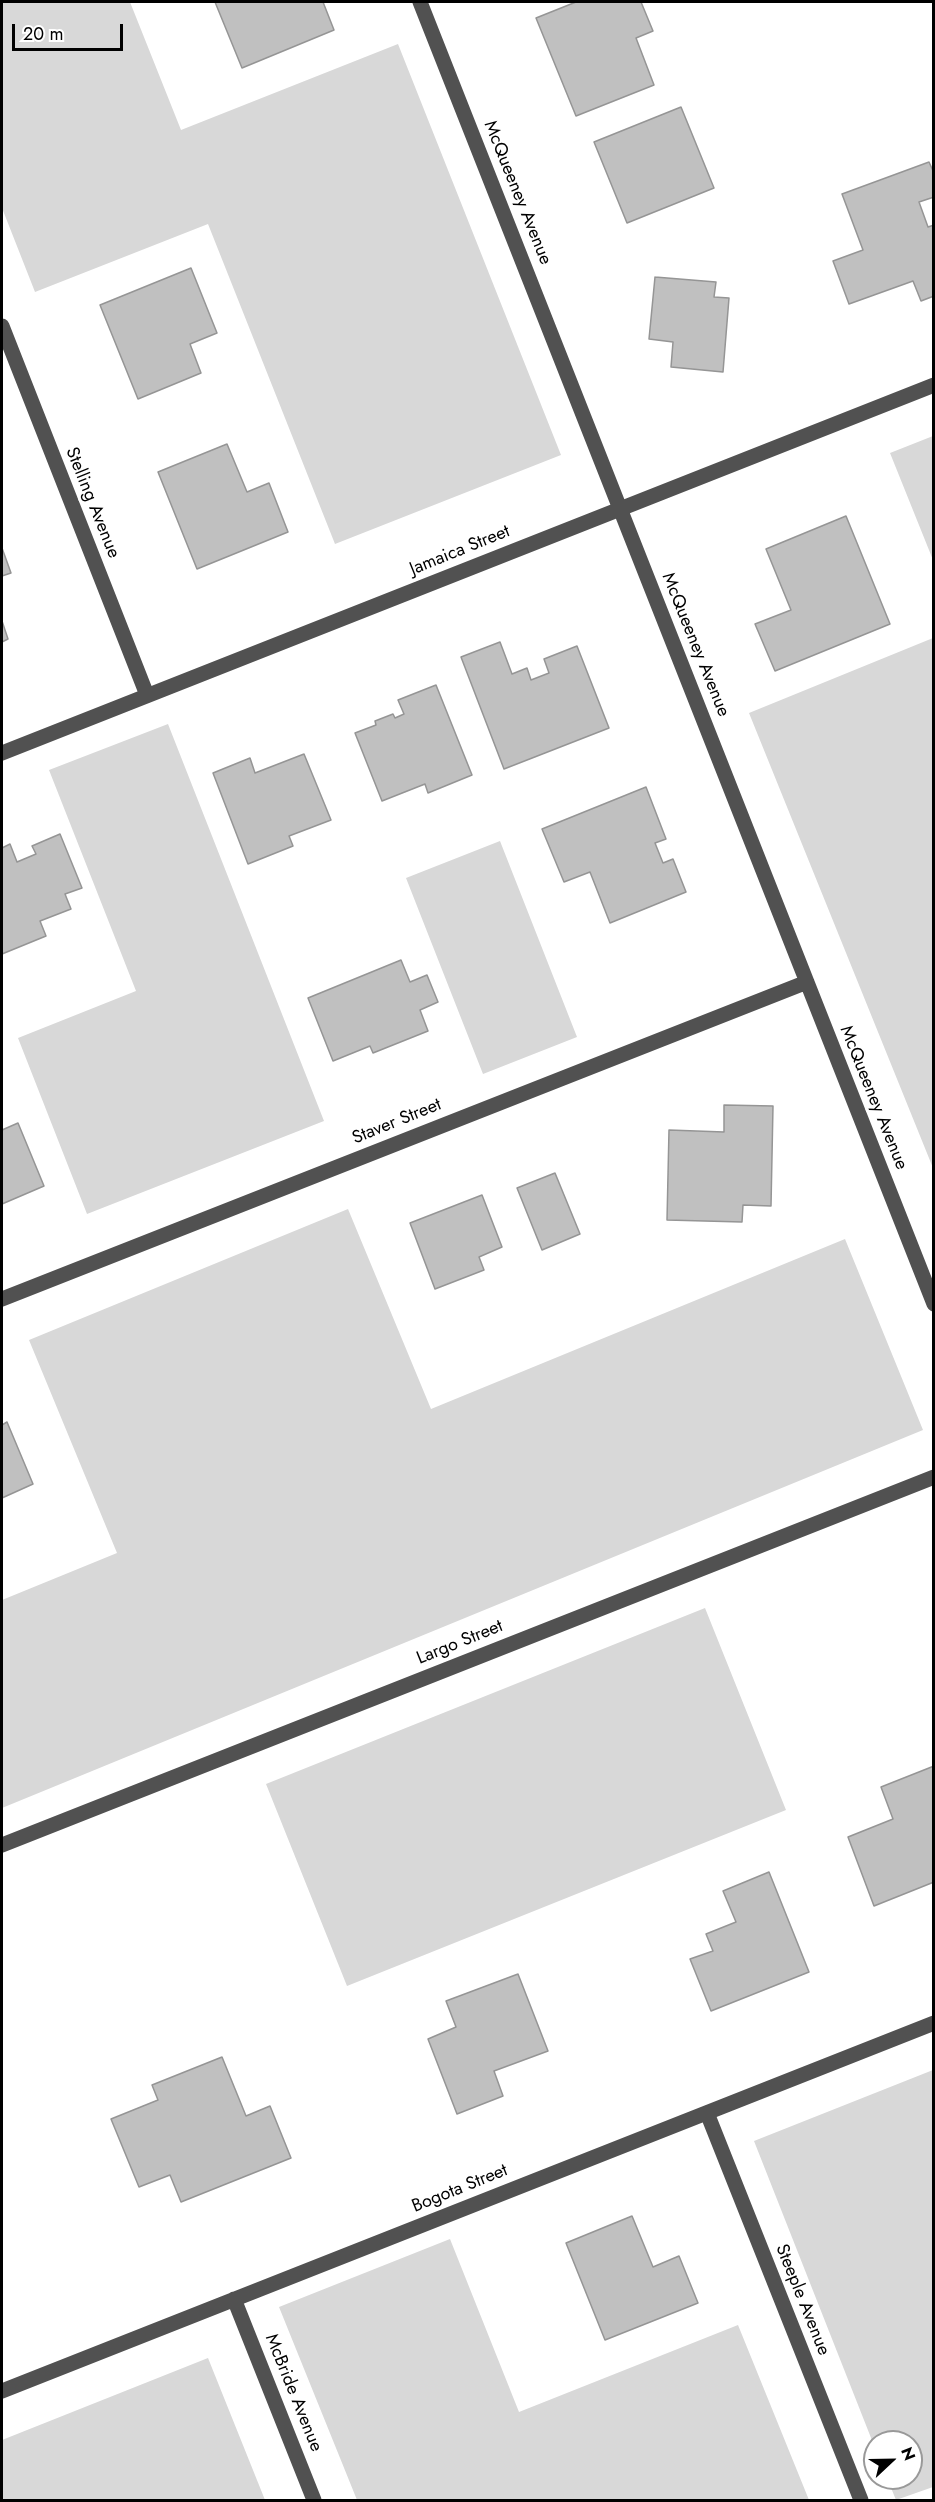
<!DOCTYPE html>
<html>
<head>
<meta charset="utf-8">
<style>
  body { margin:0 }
  #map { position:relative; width:935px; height:2502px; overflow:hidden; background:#fff; font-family:Jost,sans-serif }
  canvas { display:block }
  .frame { position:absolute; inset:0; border:3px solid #000; pointer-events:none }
  .north { position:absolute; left:863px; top:2430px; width:60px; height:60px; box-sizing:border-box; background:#fff; border:2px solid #999; border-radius:50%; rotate:68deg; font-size:16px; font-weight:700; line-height:24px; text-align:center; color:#000 }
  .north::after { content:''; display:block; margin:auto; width:21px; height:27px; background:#000; clip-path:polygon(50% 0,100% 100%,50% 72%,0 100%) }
  .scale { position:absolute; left:12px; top:24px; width:111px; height:27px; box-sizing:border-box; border:3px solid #000; border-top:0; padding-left:8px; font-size:18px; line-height:21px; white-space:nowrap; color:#000; -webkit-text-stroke:4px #fff; paint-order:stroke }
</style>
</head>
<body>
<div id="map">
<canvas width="935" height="2502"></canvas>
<div class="frame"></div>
<div class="north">N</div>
<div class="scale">20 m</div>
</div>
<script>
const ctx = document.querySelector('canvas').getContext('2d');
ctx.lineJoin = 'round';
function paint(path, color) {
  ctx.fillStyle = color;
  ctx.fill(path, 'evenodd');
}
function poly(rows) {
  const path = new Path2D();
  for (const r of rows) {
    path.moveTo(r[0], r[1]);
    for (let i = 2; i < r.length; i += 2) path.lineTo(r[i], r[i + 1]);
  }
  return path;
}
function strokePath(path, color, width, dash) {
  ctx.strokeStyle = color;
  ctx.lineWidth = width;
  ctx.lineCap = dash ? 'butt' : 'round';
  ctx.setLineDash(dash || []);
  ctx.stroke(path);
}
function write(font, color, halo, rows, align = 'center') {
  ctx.font = font + ' Jost,sans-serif';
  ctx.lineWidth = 6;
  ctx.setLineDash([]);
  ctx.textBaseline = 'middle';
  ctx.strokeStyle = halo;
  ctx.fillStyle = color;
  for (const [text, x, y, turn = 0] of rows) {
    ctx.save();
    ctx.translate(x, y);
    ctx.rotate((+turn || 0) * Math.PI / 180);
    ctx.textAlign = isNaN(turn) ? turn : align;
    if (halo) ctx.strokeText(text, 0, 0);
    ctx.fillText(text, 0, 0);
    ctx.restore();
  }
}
const green = poly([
  [2,2,130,2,181,130,398,44,561,455,335,544,208,224,35,292,2,208],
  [933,436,933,560,890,453],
  [933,638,933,1168,749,713],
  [168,724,324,1121,87,1214,18,1038,136,991,49,770],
  [500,841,577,1037,483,1074,406,878],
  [348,1209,431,1409,845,1239,923,1430,2,1808,2,1600,117,1553,29,1340],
  [705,1608,786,1810,347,1986,266,1784],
  [933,2070,933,2487,896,2500,887,2478,911,2478,911,2442,875,2442,875,2448,754,2141],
  [450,2239,519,2412,738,2325,809,2500,357,2500,279,2307],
  [208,2358,265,2500,2,2500,2,2440]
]);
const building = poly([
  [215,2,323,2,334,30,242,68,215,2],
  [576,2,641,2,653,31,636,38,654,85,576,116,536,18,576,2],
  [681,107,714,188,627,223,594,142,681,107],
  [929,162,934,173,934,197,919,202,928,227,934,225,934,296,921,301,913,281,849,304,833,261,863,250,842,194,929,162],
  [191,268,217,333,190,344,201,373,138,399,100,305,191,268],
  [655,277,716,282,714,297,729,298,723,372,671,367,673,342,649,339,655,277],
  [227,444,247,492,269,483,288,532,197,569,158,472,227,444],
  [846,516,890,624,775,671,755,624,791,610,766,549,846,516],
  [2,548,11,573,2,576,2,548],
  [2,621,8,639,2,642,2,621],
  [500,642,512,674,527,668,531,680,549,673,544,659,577,646,609,728,504,769,461,657,500,642],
  [436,685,472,775,428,793,425,784,382,801,355,733,376,725,375,721,393,714,395,718,404,714,398,700,436,685],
  [304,754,331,820,289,836,293,846,248,864,213,773,250,758,255,773,304,754],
  [646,787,666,839,655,843,663,863,673,859,686,892,610,923,590,872,564,882,542,829,646,787],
  [60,834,82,888,65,894,71,909,40,921,46,936,2,954,2,848,10,844,17,862,36,854,32,846,60,834],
  [401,960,410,982,427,975,438,1002,420,1010,428,1031,373,1053,370,1046,333,1061,308,998,401,960],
  [724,1105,773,1106,771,1206,743,1205,742,1222,667,1220,669,1130,724,1132,724,1105],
  [18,1123,44,1186,2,1204,2,1130,18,1123],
  [555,1173,580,1234,542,1250,517,1188,555,1173],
  [482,1195,502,1247,479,1257,484,1270,435,1289,410,1223,482,1195],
  [7,1422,33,1484,2,1498,2,1425,7,1422],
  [934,1766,934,1882,874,1906,848,1837,893,1819,881,1787,934,1766],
  [769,1872,809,1972,711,2011,690,1959,713,1951,706,1934,736,1922,723,1891,769,1872],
  [518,1974,548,2051,494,2071,503,2096,457,2114,428,2039,456,2027,446,2001,518,1974],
  [222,2057,246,2116,270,2106,291,2158,181,2202,170,2175,139,2187,111,2119,158,2100,152,2085,222,2057],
  [632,2216,653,2267,679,2256,698,2303,605,2340,566,2243,632,2216]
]);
const minor = poly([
  [420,2,934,1304],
  [2,326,147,695],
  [2,753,934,385],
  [2,1299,807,982],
  [2,1845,934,1477],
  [707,2113,861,2500],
  [234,2299,314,2500],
  [2,2391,934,2023]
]);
const streetNames = [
  ["McQueeney Avenue",517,193,68],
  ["Stelling Avenue",92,503,68],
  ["Jamaica Street",460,551,-22],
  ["McQueeney Avenue",695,645,68],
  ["McQueeney Avenue",873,1098,68],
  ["Staver Street",397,1122,-22],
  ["Largo Street",460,1643,-22],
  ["Bogota Street",460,2189,-22],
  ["Steeple Avenue",802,2300,68],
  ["McBride Avenue",293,2393,68]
];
paint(green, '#d8d8d8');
paint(building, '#c0c0c0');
strokePath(building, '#959595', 1.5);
strokePath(minor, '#515151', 15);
write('18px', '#000', '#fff', streetNames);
</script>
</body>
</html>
